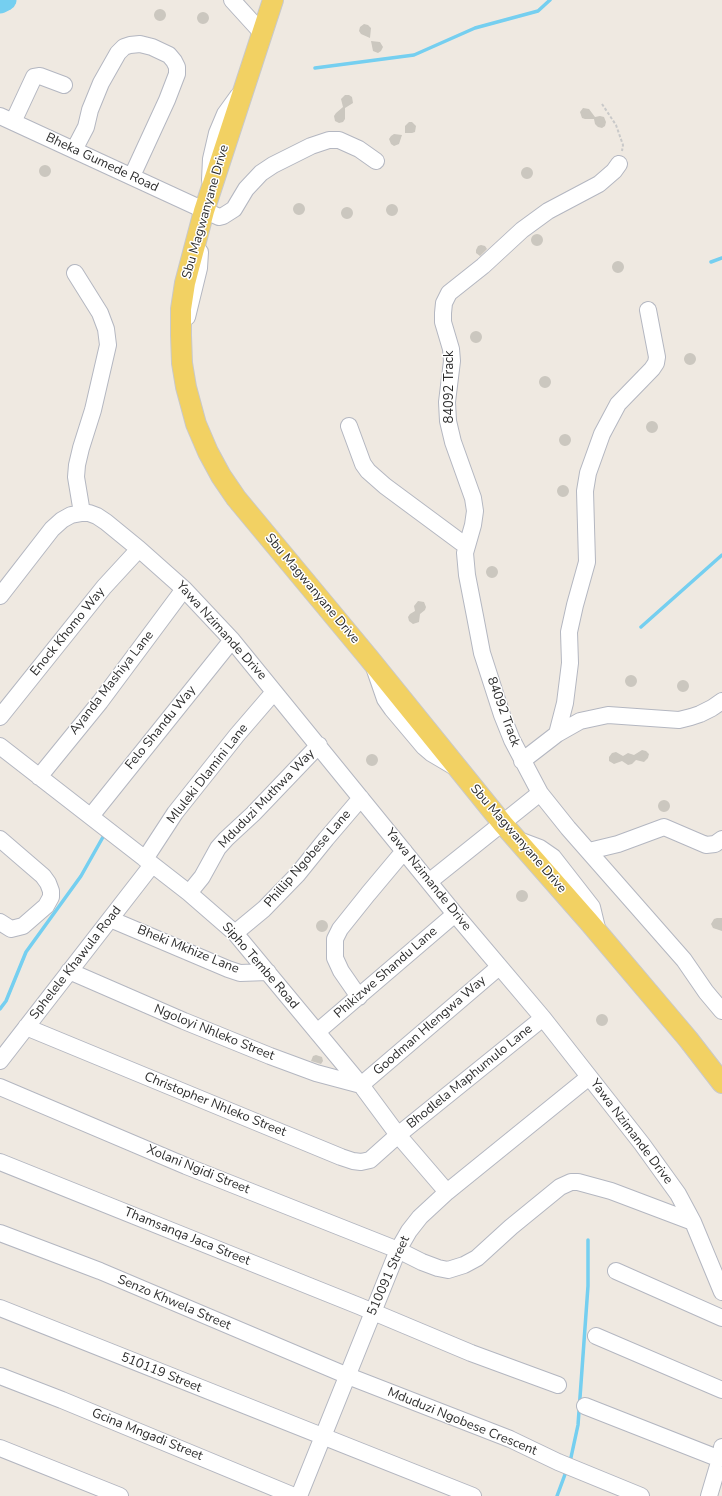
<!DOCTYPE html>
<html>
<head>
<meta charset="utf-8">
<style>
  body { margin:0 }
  canvas { display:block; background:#efe9e1 }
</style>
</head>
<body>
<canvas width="722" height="1496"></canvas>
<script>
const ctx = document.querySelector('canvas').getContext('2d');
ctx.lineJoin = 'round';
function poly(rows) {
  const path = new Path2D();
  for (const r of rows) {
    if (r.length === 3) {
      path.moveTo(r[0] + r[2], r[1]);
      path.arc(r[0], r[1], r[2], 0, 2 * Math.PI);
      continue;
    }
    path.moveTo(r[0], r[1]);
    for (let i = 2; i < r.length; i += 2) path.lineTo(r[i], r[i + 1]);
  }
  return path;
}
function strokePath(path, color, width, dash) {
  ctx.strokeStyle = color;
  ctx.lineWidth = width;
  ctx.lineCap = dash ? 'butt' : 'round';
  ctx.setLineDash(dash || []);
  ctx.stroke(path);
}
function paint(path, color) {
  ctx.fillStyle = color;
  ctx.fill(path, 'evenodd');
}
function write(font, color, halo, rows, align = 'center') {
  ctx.font = font + ' "Nunito Sans",sans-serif';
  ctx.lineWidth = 3;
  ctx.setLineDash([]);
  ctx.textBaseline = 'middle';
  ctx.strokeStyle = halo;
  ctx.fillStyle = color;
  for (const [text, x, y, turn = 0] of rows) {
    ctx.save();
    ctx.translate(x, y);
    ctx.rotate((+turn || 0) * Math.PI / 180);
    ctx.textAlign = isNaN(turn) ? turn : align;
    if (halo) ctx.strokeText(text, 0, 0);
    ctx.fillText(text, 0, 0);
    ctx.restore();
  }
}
const stream = poly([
  [315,68,414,55,475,28,538,11,550,0],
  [711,262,722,258],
  [641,627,722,555],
  [0,1009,6,1001,26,952,81,876,103,837],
  [570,1462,578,1425,588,1286,588,1240],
  [557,1496,567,1469]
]);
const river = poly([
  [0,3,6,0]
]);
const building = poly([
  [160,15,6],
  [203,18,6],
  [364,24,368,25,371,28,370,38,361,34,359,31,360,27],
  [371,41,380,42,383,47,381,51,378,53,373,51],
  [345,95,349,95,352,97,353,103,345,108,345,119,343,122,339,123,335,121,334,116,336,113,343,107,341,99],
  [583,108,589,109,595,117,600,116,604,117,606,122,605,126,602,128,598,127,595,124,594,119,585,119,582,118,580,112],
  [409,122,412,122,416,126,415,132,412,133,405,133,405,126],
  [394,134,402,135,399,144,394,146,391,144,389,139,391,136],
  [45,171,6],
  [527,173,6],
  [299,209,6],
  [392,210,6],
  [347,213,6],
  [537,240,6],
  [481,245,485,246,487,249,480,256,476,253,476,250,478,246],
  [618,267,6],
  [476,337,6],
  [690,359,6],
  [545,382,6],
  [652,427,6],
  [565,440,6],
  [563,491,6],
  [492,572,6],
  [418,601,424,602,426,607,425,610,420,614,419,622,413,624,409,621,408,617,410,614,415,611,414,606],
  [631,681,6],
  [683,686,6],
  [642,750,646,751,649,754,648,758,644,762,636,760,632,764,628,765,622,761,614,764,609,761,609,757,612,753,616,752,623,756,628,753,634,755],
  [372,760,6],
  [664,806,6],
  [522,896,6],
  [717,918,722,918,722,931,713,928,711,924,714,919],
  [322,926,6],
  [602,1020,6],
  [316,1055,322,1057,323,1061,321,1064,311,1061,313,1056]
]);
const path = poly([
  [602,104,616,125,623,145,622,151]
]);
const minor = poly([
  [232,0,262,33],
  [0,116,219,217,223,216,234,209,246,189,261,173,273,165,311,146,329,140,339,140,359,149,376,161],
  [13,122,34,77,40,76,64,85],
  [74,150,86,127,90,110,101,83,118,53,124,47,130,45,140,44,152,47,169,55,174,61,177,67,177,74,167,100,132,176],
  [210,180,211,159,217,133,225,114,238,96],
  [75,273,100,313,106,329,108,345,93,410,81,448,77,465,76,477,82,513],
  [187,317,199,268,200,252],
  [349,426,363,464,368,471,385,486,466,546],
  [0,596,52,529,62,520,71,515,82,513,89,513,97,516,106,522,139,549,184,589,232,640,455,914,543,1018,642,1144,678,1194,693,1222,722,1292],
  [375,670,385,699,392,709,424,747,431,753,453,766],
  [0,717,104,587,139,549],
  [557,734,580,721,608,715,679,720,691,717,700,714,712,708,722,701],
  [0,746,189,893,235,933,361,1085,398,1135,447,1192],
  [522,761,557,734,565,703,570,663,569,632,575,605,587,562,585,491,588,473,602,434,618,404,652,369,656,363,657,357,648,310],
  [39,777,100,702,184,589],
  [540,793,512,740,502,715,482,653,475,616,467,575,465,553,473,525,475,511,473,498,453,442,448,421,447,402,452,361,451,349,443,322,443,313,444,303,449,293,483,266,522,230,548,211,599,184,614,171,619,164],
  [91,816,232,640],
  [0,839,43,876,48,883,51,891,51,897,46,906,23,926,11,929,0,922],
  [516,839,540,848,553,857,592,907,598,932],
  [589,851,618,844,664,827,706,845,715,844,722,839],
  [145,859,175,813,237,735,274,692],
  [430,881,540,793,568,828,684,960,706,992,722,1011],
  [189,893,202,877,218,848,226,839,253,814,319,745],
  [110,919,228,969,240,973,268,972],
  [235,933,264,909,297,875,326,839,361,798],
  [69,971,184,1021,270,1056,316,1073,361,1085,499,967],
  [359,997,341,971,335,958,335,939,340,929,368,894,404,851],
  [26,1027,341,1157,353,1161,361,1162,370,1160,398,1135,543,1018],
  [317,1032,455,914],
  [0,1061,152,865],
  [0,1087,186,1166,398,1250,422,1262,438,1268,448,1270,464,1265,477,1258,511,1227,560,1187,571,1182,578,1182,611,1191,693,1222],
  [0,1162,359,1306,471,1353,558,1385],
  [0,1233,100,1271,348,1376,510,1439,558,1462,641,1496],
  [616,1271,722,1318],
  [0,1308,473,1496],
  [596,1336,722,1390],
  [0,1376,62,1400,294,1496],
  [585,1406,720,1459],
  [0,1448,120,1496],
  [299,1496,398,1250,409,1231,420,1217,447,1192,589,1077],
  [709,1496,720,1459,722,1447]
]);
const major = poly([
  [273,0,204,211,185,283,181,309,181,335,182,363,186,387,196,424,208,452,221,476,236,498,368,657,503,824,589,922,688,1039,722,1083]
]);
const streetNames = [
  ["Bheka Gumede Road",102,163,25],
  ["Sbu Magwanyane Drive",206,212,-74],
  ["84092 Track",450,387,-90],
  ["Sbu Magwanyane Drive",312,589,50],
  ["Yawa Nzimande Drive",221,631,48],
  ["Enock Khomo Way",68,632,-51],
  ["Ayanda Mashiya Lane",112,683,-52],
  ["84092 Track",503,712,70],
  ["Felo Shandu Way",161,728,-51],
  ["Mluleki Dlamini Lane",208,774,-52],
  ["Mduduzi Muthwa Way",267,799,-46],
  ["Sbu Magwanyane Drive",518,839,49],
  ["Phillip Ngobese Lane",308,859,-49],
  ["Yawa Nzimande Drive",428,880,51],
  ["Bheki Mkhize Lane",188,950,22],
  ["Sphelele Khawula Road",76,963,-52],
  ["Sipho Tembe Road",260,966,49],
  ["Phikizwe Shandu Lane",386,973,-41],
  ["Goodman Hlengwa Way",430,1026,-41],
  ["Ngoloyi Nhleko Street",214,1033,22],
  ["Bhodlela Maphumulo Lane",470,1077,-39],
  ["Christopher Nhleko Street",215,1105,22],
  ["Yawa Nzimande Drive",631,1132,53],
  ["Xolani Ngidi Street",198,1170,22],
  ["Thamsanqa Jaca Street",187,1237,22],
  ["510091 Street",389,1276,-66],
  ["Senzo Khwela Street",174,1303,23],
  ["510119 Street",161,1373,22],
  ["Mduduzi Ngobese Crescent",462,1422,22],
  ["Gcina Mngadi Street",147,1435,22]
];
strokePath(stream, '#75cff0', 3.5);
strokePath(river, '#75cff0', 21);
paint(building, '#cbc7bf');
strokePath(minor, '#b4b7c1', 18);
strokePath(major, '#c9c9c9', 22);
strokePath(path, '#c9c9c9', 2, [3, 2]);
strokePath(minor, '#fff', 16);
strokePath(major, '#f2d163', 20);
write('13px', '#2e2e2e', '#fff', streetNames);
</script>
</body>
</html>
